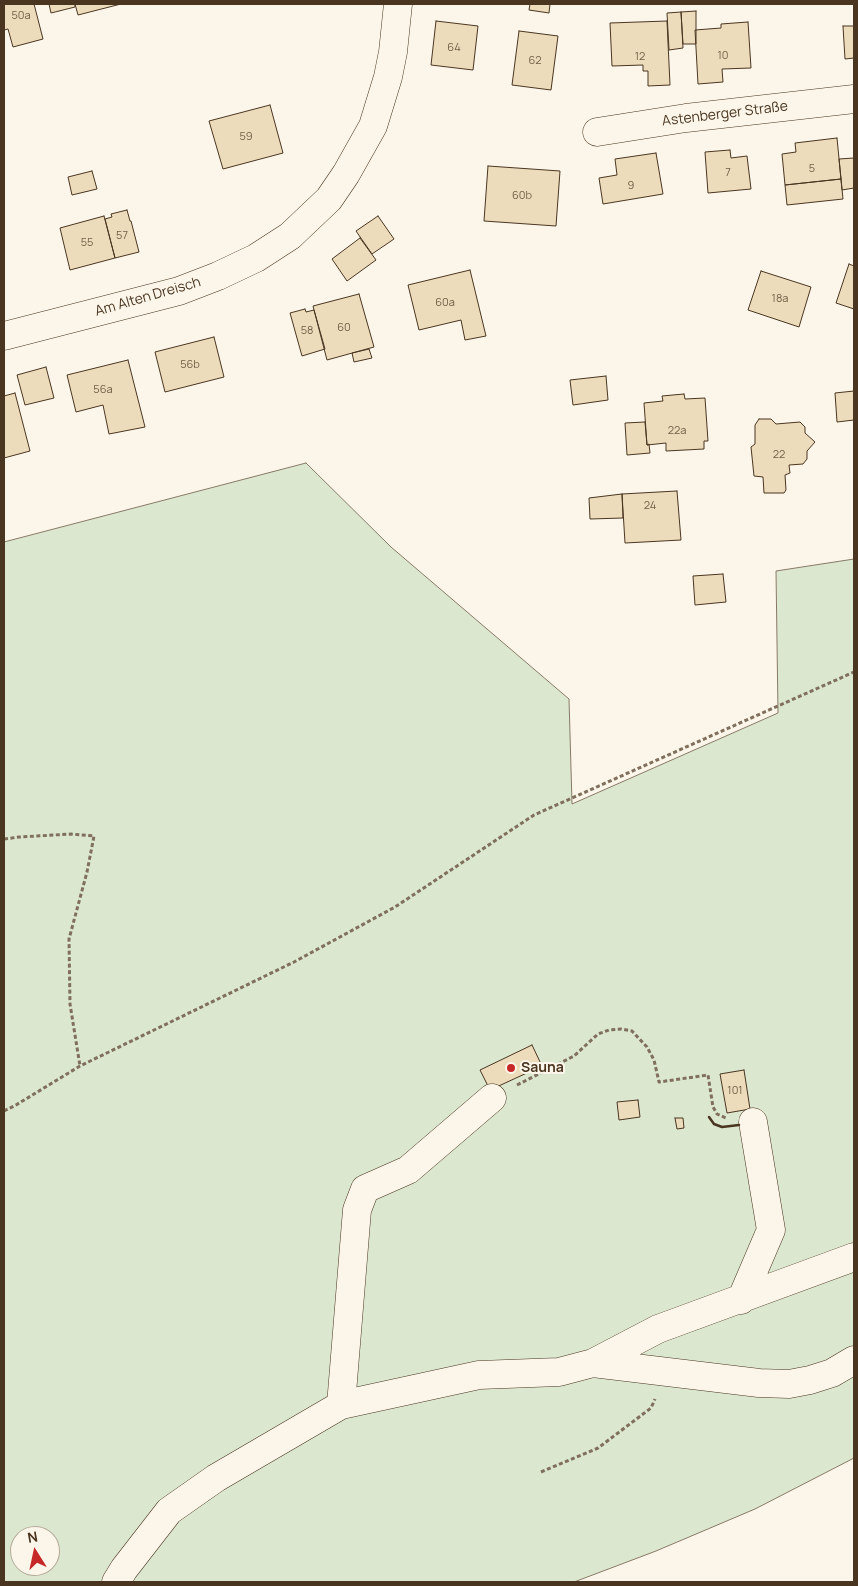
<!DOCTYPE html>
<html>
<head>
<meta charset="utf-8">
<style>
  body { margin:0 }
  #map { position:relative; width:858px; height:1586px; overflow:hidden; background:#fbf6e9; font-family:Manrope,sans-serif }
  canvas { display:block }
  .frame { position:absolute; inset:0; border:5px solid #4a3520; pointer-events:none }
  .north { position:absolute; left:10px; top:1526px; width:50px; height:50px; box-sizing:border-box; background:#fbf6e9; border:1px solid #b4a999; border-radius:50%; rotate:350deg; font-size:14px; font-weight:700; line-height:20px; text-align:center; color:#4a3520 }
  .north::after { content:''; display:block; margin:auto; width:18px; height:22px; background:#c62828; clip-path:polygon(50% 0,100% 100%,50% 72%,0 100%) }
</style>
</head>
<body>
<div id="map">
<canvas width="858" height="1586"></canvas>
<div class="frame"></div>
<div class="north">N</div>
</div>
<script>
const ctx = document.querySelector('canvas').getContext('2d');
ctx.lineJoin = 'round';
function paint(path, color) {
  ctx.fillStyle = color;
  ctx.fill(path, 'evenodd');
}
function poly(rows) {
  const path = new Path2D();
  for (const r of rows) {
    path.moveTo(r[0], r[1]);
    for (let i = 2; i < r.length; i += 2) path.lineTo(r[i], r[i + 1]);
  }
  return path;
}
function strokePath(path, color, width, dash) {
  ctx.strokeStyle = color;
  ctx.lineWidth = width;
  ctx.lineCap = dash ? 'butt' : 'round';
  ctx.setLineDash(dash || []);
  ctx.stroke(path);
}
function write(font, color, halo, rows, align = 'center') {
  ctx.font = font + ' Manrope,sans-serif';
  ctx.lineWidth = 4;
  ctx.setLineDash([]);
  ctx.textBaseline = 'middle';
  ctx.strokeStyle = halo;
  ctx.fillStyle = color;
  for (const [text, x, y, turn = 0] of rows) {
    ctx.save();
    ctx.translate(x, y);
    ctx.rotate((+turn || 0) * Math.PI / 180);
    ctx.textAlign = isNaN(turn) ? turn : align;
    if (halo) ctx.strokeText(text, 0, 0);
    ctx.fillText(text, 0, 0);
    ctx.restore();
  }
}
const green = poly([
  [306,463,391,547,569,699,572,804,778,713,776,571,854,559,854,1458,755,1509,656,1551,574,1582,4,1582,4,542,306,463],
  [20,1536,50,1536,50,1566,20,1566,20,1536]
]);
const building = poly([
  [4,4,34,4,43,39,13,47,8,29,4,30,4,4],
  [49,4,75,4,75,7,51,13,49,4],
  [75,4,121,4,78,15,75,4],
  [530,4,550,4,549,13,529,10,530,4],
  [696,11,696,44,683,44,681,12,696,11],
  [681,12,683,48,669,50,667,13,681,12],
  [436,21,478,26,473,70,431,65,436,21],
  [667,21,670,85,648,86,648,71,643,71,643,65,612,66,610,23,667,21],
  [748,22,751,68,722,69,723,82,698,84,695,30,721,28,721,24,748,22],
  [843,26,854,26,854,58,845,59,843,26],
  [519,31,558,36,551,90,512,85,519,31],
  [270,105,283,153,223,169,209,121,270,105],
  [837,138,841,179,785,185,782,154,796,152,795,143,837,138],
  [730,150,731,158,747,156,751,189,708,193,705,152,730,150],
  [656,153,663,194,603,204,599,178,617,175,615,159,656,153],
  [854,158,854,188,842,190,839,159,854,158],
  [488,166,560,171,556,226,484,221,488,166],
  [92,171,97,189,72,195,68,177,92,171],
  [841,179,843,199,787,205,785,185,841,179],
  [127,210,130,221,131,221,139,252,115,258,105,219,112,217,111,214,127,210],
  [104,216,115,258,70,270,60,228,104,216],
  [378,216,394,239,372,254,356,231,378,216],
  [360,238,376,260,347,281,332,259,360,238],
  [849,264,854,266,854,309,836,303,849,264],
  [470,270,486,336,465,340,461,320,419,330,408,285,470,270],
  [761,271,811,287,799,327,748,310,761,271],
  [359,294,374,347,327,360,313,306,359,294],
  [305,309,306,312,314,310,325,349,302,356,290,313,305,309],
  [214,337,224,377,165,392,155,352,214,337],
  [369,349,372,358,354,362,352,353,369,349],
  [128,360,145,427,109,434,103,405,76,412,67,375,128,360],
  [46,367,54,398,25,405,17,375,46,367],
  [606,376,608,400,573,405,570,380,606,376],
  [854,391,854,420,837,422,835,393,854,391],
  [15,393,30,451,4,458,4,396,15,393],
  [684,394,685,399,705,398,708,441,704,441,704,449,666,451,666,443,647,445,644,403,663,401,662,396,684,394],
  [759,419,771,419,776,424,800,422,805,427,805,433,815,442,807,451,807,459,803,464,789,465,790,473,785,475,786,490,784,493,764,493,763,477,754,476,751,447,755,444,755,425,759,419],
  [645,422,647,445,649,444,650,453,627,455,625,423,645,422],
  [677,491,681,540,625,543,622,494,677,491],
  [622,494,623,518,590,519,589,498,622,494],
  [723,574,726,602,695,605,693,576,723,574],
  [532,1045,542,1066,490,1090,480,1070,532,1045],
  [744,1070,750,1109,727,1113,720,1074,744,1070],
  [638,1100,640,1117,619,1120,617,1102,638,1100],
  [675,1118,683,1118,684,1128,677,1129,675,1118]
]);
const path = poly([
  [4,839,19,837,71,834,94,836,87,872,69,939,70,1004,80,1066],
  [517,1085,574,1056,598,1034,609,1030,621,1029,632,1031,647,1047,654,1060,659,1082,708,1075,713,1107,717,1114,726,1118],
  [4,1111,16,1105,80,1066,294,962,395,907,534,815,854,672],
  [541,1472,598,1448,651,1408,655,1399]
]);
const minor = poly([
  [597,132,686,118,854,99],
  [4,336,179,291,218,276,256,258,290,236,329,199,346,174,373,126,388,77,393,52,398,4],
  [741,1300,771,1230,753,1122],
  [593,1363,658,1329,854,1257],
  [341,1405,357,1210,365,1189,408,1170,492,1098],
  [116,1582,124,1569,169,1511,216,1478,341,1405,479,1375,559,1372,593,1363,759,1383,789,1384,810,1380,832,1373,854,1360]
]);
const wall = poly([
  [709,1117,714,1124,722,1127,739,1125]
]);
const markers = [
  [511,1068,5,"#c62828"]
];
const numberNames = [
  ["50a",21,16],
  ["64",454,48],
  ["10",723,56],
  ["12",640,57],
  ["62",535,61],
  ["59",246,137],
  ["5",812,169],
  ["7",728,173],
  ["9",631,186],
  ["60b",522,196],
  ["57",122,236],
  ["55",87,243],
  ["18a",780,299],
  ["60a",445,303],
  ["60",344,328],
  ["58",307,331],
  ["56b",190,365],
  ["56a",103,390],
  ["22a",677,431],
  ["22",779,455],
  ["24",650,506],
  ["101",735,1091]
];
const streetNames = [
  ["Astenberger Straße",725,114,-7],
  ["Am Alten Dreisch",148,297,-16]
];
const poiNames = [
  ["Sauna",521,1068]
];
paint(green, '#dce7d0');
strokePath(green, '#887966', 1);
paint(building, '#ecdcbc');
strokePath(building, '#4a3520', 1);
strokePath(minor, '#4a3520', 29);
strokePath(path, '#7f6f5c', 3, [4, 2.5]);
strokePath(minor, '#fbf6e9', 28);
strokePath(wall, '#4a3520', 2.5);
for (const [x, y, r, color] of markers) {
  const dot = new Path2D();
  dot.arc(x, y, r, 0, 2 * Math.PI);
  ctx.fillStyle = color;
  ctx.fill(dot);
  strokePath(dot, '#fbf6e9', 2);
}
write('11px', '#725f47', null, numberNames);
write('14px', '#4a3520', '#fbf6e9', streetNames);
write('bold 14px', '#4a3520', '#fbf6e9', poiNames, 'left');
</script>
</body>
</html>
